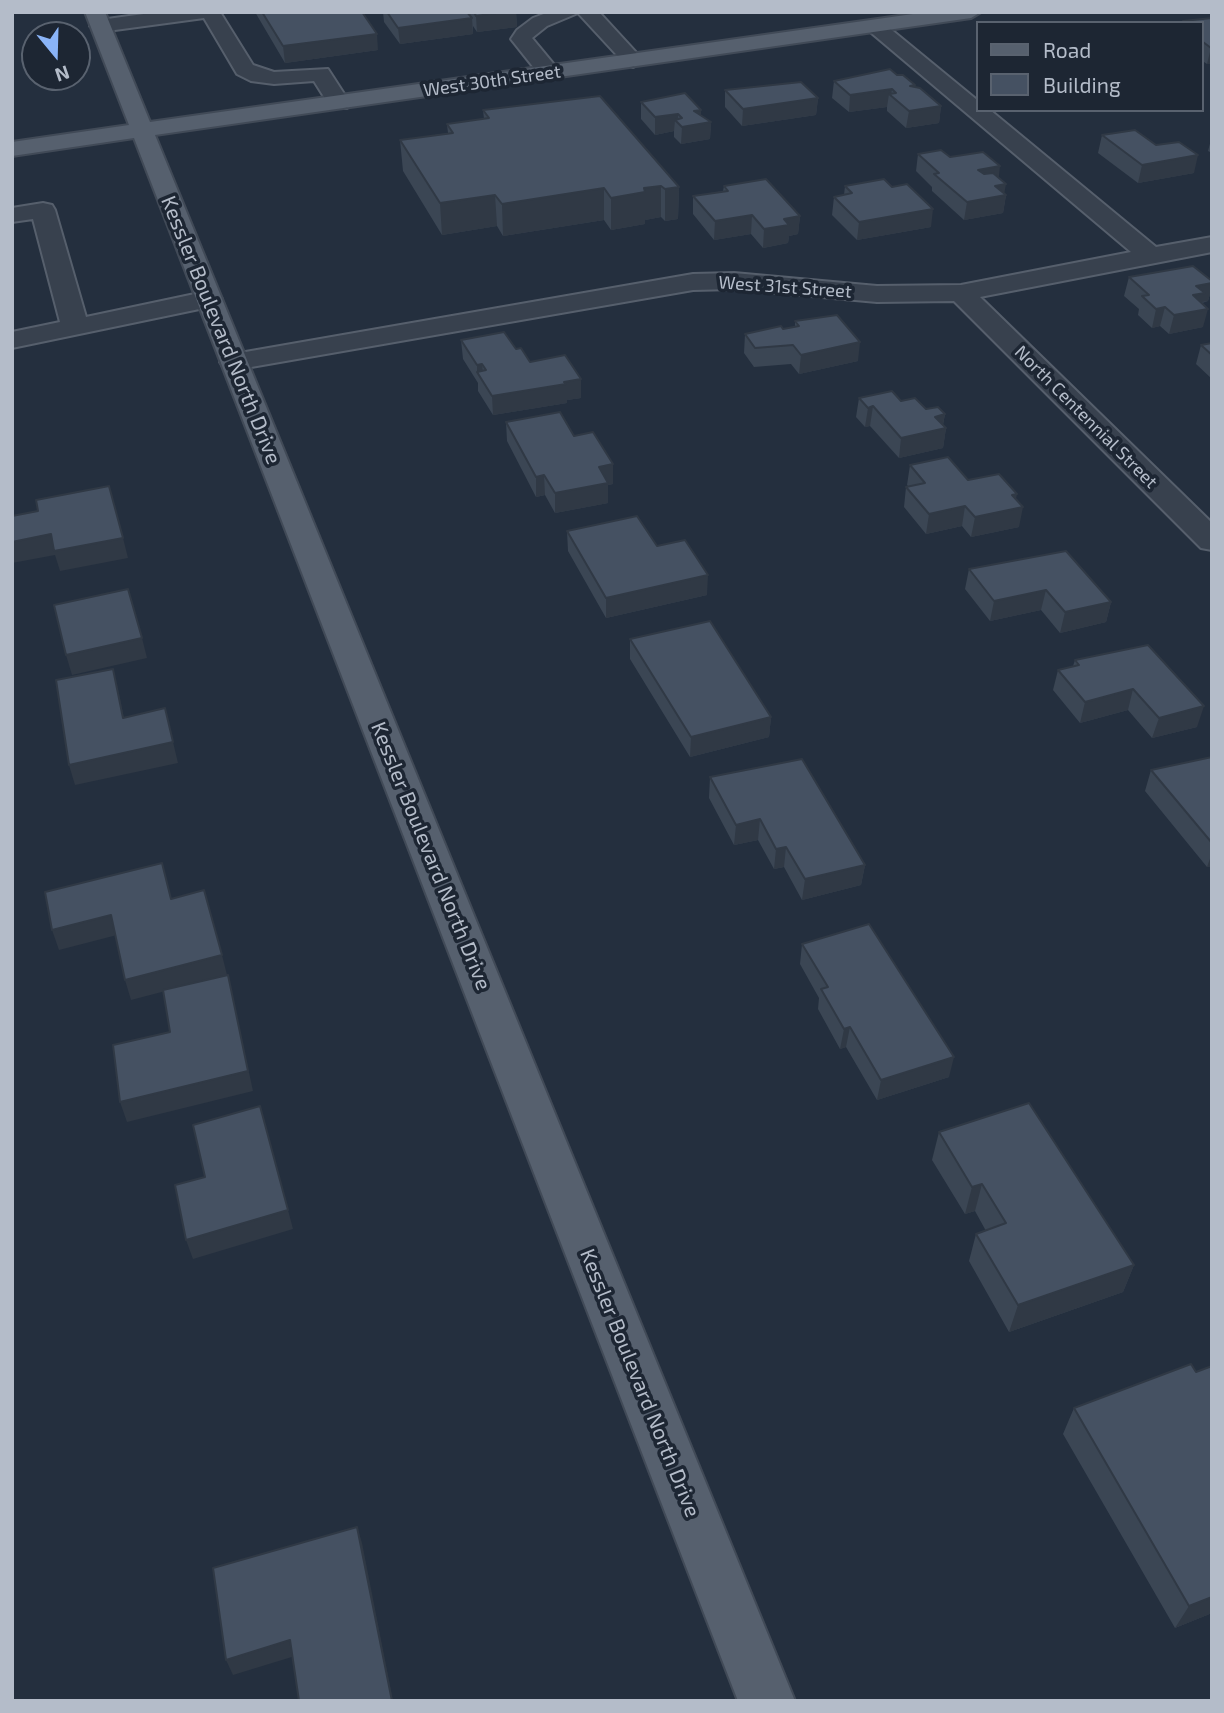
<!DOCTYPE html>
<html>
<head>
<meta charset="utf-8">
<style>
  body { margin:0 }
  #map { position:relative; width:1224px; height:1713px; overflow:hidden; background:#242f3e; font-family:"Exo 2",sans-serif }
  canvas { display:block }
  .frame { position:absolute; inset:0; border:14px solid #b4bcc9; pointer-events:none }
  .legend { position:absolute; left:976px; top:21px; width:228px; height:91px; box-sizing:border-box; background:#1d2633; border:2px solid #59626f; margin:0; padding:9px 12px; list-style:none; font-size:21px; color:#b4bcc9 }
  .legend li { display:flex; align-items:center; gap:14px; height:35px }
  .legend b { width:35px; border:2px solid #59626f }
  .north { position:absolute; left:21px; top:21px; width:70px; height:70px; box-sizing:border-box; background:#1d2633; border:2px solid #59626f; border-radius:50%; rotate:161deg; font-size:19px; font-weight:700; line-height:28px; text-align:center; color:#b4bcc9 }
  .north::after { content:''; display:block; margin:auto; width:24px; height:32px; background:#8ab4f8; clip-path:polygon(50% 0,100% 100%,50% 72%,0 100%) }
</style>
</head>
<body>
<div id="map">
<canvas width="1224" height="1713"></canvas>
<div class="frame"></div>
<ul class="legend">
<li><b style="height:9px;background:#56606e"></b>Road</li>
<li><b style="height:19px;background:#455162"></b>Building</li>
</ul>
<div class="north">N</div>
</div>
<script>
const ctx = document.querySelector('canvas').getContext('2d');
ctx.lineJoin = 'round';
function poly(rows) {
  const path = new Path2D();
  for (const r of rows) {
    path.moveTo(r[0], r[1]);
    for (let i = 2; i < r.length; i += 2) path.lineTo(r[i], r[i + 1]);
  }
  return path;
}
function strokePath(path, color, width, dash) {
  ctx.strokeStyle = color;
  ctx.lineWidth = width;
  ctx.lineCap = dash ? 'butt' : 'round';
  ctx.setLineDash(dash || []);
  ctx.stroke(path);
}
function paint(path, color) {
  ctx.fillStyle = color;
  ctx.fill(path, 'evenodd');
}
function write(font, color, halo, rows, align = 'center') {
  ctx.font = font + ' "Exo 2",sans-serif';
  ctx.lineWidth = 7;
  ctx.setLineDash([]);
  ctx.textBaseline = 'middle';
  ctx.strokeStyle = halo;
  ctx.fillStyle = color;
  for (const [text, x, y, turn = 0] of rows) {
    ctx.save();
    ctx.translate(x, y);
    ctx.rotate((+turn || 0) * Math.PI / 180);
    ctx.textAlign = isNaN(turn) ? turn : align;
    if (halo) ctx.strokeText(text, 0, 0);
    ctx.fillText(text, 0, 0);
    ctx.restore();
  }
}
const minor = poly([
  [158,12,220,12,253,65,274,72,328,69,350,103,347,108,331,108,314,81,274,84,251,81,237,74,204,18,100,32,90,26,100,20,158,12],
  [549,12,599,12,644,61,633,67,626,65,578,13,547,26,532,38,561,73,550,79,542,78,511,39,517,30,533,18,549,12],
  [875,20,882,22,977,100,977,110,990,110,1156,247,1212,237,1212,252,980,297,1212,523,1212,550,1201,548,954,301,877,302,734,289,693,290,234,370,224,368,220,362,224,356,234,354,693,274,734,273,877,286,961,285,1131,252,868,30,865,26,868,22,875,20],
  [43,203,52,205,55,210,86,317,209,291,218,293,222,299,218,305,209,307,12,348,12,332,60,322,33,219,12,222,12,208,43,203]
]);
const major = poly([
  [85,12,105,12,150,122,927,12,981,12,971,18,155,135,795,1701,738,1701,134,138,12,156,12,142,129,125,85,12]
]);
const wall = poly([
  [255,12,350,12,378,50,285,63],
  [383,12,516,12,517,27,477,32,473,26,473,34,400,44,384,22],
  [1212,18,1212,64,1207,64,1201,60,1201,23,1183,23,1183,21],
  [897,75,915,85,915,87,941,106,939,123,906,128,887,111,887,107,849,112,832,98,834,81],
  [725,90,818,98,816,115,742,126,725,107],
  [641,102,701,116,711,122,710,139,681,144,674,137,674,131,655,135,641,119],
  [483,110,679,187,678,219,665,221,661,217,645,220,645,224,611,230,604,220,503,236,497,226,442,235,403,171,400,140,448,133,447,124,484,119],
  [1102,135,1194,173,1138,183,1098,153],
  [1212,136,1212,153,1208,151],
  [918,154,999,178,1004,193,1006,195,1003,213,964,220,932,191,932,187,916,171],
  [724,186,800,216,798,234,789,236,788,243,763,248,751,234,714,240,693,214,693,196,723,191],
  [845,186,931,227,857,240,832,215,834,197,844,195],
  [1129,277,1212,281,1212,287,1208,301,1202,303,1203,327,1169,334,1160,326,1152,328,1138,315,1139,309,1124,296],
  [795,321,858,361,799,374,791,364,754,367,744,353,745,334,795,327],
  [461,340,516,349,530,362,581,379,581,398,567,400,567,403,493,415,478,391,478,383,463,359],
  [1212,343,1212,379,1196,364,1201,345],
  [859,398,901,401,945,414,943,425,946,428,943,448,899,458,870,426,865,427,856,417],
  [506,422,574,436,613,464,613,484,608,485,608,503,555,513,545,495,536,497,507,441],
  [910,465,968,480,1016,499,1019,527,971,537,962,526,926,534,904,507,906,487,908,486,907,485],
  [567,531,657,546,707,595,606,618,568,551],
  [969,569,1111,602,1106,622,1060,633,1041,610,990,621,965,589],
  [630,639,771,717,769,737,690,757,630,659],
  [1148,645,1197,727,1152,738,1128,710,1080,723,1053,690,1058,670,1073,666,1075,660],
  [1212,757,1212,866,1207,867,1145,791,1151,770],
  [710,777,865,865,861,885,802,900,784,867,774,869,758,840,734,845,709,798],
  [802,944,949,1077,877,1100,846,1047,840,1049,818,1009,819,998,800,964],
  [939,1132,1134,1265,1123,1292,1009,1332,969,1261,976,1234,986,1231,975,1211,965,1214,932,1160],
  [1212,1366,1212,1613,1175,1628,1063,1434,1074,1408,1196,1372]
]);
const shadedWall = poly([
  [503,12,516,12,517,27,477,32,476,16],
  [472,18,473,34,400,44,398,28],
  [377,34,378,50,285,63,283,46],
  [1211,48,1212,64,1207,64],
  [892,89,891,96,889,94,887,107,849,112,850,95],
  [818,98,816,115,742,126,743,109],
  [941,106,939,123,906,128,909,111],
  [701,110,701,124,711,122,710,139,681,144,682,127,694,111],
  [678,114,678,123,675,120,674,131,655,135,655,117],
  [1198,155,1194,173,1138,183,1142,165],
  [1000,166,998,184,978,170],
  [1006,184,1004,195,1006,195,1003,213,964,220,967,202,995,186],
  [661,186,661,217,645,220,645,224,611,230,611,198,644,188],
  [679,187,678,219,665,221,665,189],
  [604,188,604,220,503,236,502,204],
  [495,195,497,226,442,235,440,203],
  [933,209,931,227,857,240,859,222],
  [752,215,751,234,714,240,715,221],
  [800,216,798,234,789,236,788,243,763,248,764,229,784,219],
  [1212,283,1212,287,1208,301,1202,302,1200,310,1208,309,1203,327,1169,334,1174,315,1196,286],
  [1165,307,1160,326,1152,328,1156,309],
  [860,342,858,361,799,374,801,355],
  [482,364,484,382,477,372,477,365],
  [581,379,581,398,567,400,567,403,493,415,492,396],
  [873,406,870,426,865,427,868,408],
  [945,414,942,429,946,428,943,448,899,458,901,438,935,417],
  [613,464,613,484,608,485,608,503,555,513,555,493,599,467],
  [544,475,545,495,536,497,536,477],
  [1017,494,1014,509,1023,507,1019,527,971,537,975,517,1012,495],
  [965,506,962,526,926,534,929,514],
  [51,534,123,538,128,558,60,571,55,555,12,563,12,542],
  [708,575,707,595,606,618,606,598],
  [1046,590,1041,610,990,621,994,601],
  [1111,602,1106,622,1060,633,1065,612],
  [142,638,147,658,72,675,66,655],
  [113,669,118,689,128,738,123,718],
  [1133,689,1128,710,1080,723,1085,702],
  [1204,706,1197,727,1152,738,1159,718],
  [165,708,178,763,75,785,69,765],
  [771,717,769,737,690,757,691,737],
  [760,819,758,840,734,845,736,825],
  [786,847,784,867,774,869,776,849],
  [1212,853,1212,866,1207,867],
  [865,865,861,885,802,900,805,879],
  [111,915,117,935,59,950,52,930],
  [222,955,227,975,131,1000,125,980],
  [228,975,253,1091,127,1122,120,1102],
  [850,1027,846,1047,840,1049,844,1029],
  [954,1057,949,1077,877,1100,881,1080],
  [982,1184,975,1211,965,1214,972,1187],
  [288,1210,293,1229,193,1259,186,1240],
  [1134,1265,1123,1292,1009,1332,1018,1305],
  [357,1527,362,1543,393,1701,392,1701],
  [1212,1597,1212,1613,1175,1628,1189,1606],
  [290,1640,295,1656,233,1675,226,1660]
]);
const building = poly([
  [262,12,350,12,350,13,362,12,377,34,283,46,262,12],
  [387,12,467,12,472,18,398,28,387,12],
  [474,12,503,12,476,16,474,12],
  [1212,18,1212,48,1211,48,1203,42,1201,42,1201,23,1185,23,1183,21,1212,18],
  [890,69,897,75,903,75,915,85,910,86,920,88,941,106,909,111,889,94,896,93,892,89,850,95,834,81,890,69],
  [801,82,818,98,743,109,725,90,801,82],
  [685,93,701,110,694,111,711,122,682,127,675,120,682,118,678,114,655,117,641,102,685,93],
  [600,96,679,187,665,189,661,186,644,188,645,192,611,198,604,188,502,204,495,195,440,203,400,140,453,133,447,124,489,118,483,110,600,96],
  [1135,130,1156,145,1179,142,1198,155,1142,165,1102,135,1135,130],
  [941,150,950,157,983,152,1000,166,978,170,984,174,993,173,1006,184,995,186,1006,195,967,202,934,174,939,173,918,154,941,150],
  [766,179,800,216,784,219,789,225,764,229,752,215,715,221,693,196,728,191,724,186,766,179],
  [884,179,892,187,907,184,933,209,859,222,834,197,852,193,845,186,884,179],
  [1193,266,1212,281,1212,283,1196,286,1205,293,1193,295,1208,309,1174,315,1165,307,1156,309,1142,296,1149,295,1129,277,1193,266],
  [837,315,860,342,801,355,793,345,755,348,745,334,781,326,783,329,799,326,795,321,837,315],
  [504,332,516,349,521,348,530,362,565,355,581,379,564,382,566,384,492,396,477,372,486,370,482,364,477,365,461,340,504,332],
  [1212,343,1212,355,1201,345,1212,343],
  [892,391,901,401,915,398,926,409,938,407,945,414,935,417,946,428,901,438,873,406,868,408,859,398,892,391],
  [560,412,574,436,593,432,613,464,599,467,608,483,555,493,544,475,536,477,506,422,560,412],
  [948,457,968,480,999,474,1017,494,1012,495,1023,507,975,517,965,506,929,514,906,487,925,483,910,465,948,457],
  [109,486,123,538,54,551,51,534,12,542,12,516,38,511,36,500,109,486],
  [637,516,657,546,685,540,708,575,606,598,567,531,637,516],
  [1066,551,1111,602,1065,612,1046,590,994,601,969,569,1066,551],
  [128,589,142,638,66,655,54,605,128,589],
  [710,621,771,717,691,737,630,639,710,621],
  [1148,645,1204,706,1159,718,1133,689,1085,702,1058,670,1079,665,1075,660,1148,645],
  [113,669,123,718,165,708,173,742,69,765,56,680,113,669],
  [1212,757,1212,843,1151,770,1212,757],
  [802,759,865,865,805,879,786,847,776,849,760,819,736,825,710,777,802,759],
  [162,863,171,899,204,890,222,955,125,980,111,915,52,930,45,892,162,863],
  [869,924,954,1057,881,1080,850,1027,844,1029,821,989,828,987,802,944,869,924],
  [228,975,248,1071,120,1102,113,1045,170,1032,163,990,228,975],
  [1029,1103,1134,1265,1018,1305,976,1234,1006,1223,982,1184,972,1187,939,1132,1029,1103],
  [260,1106,288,1210,186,1240,175,1185,205,1177,193,1125,260,1106],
  [1191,1364,1196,1372,1212,1366,1212,1597,1189,1606,1074,1408,1191,1364],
  [357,1527,392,1701,299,1701,290,1640,226,1660,213,1568,357,1527]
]);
const farStreetnames = [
  ["West 30th Street",492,81,-8],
  ["West 31st Street",785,287,4],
  ["North Centennial Street",1086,417,45]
];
const streetNames = [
  ["Kessler Boulevard North Drive",221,330,68],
  ["Kessler Boulevard North Drive",431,856,68],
  ["Kessler Boulevard North Drive",640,1383,68]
];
strokePath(minor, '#565f6c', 4);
strokePath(major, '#414a57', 4);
paint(minor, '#38414e');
paint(major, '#56606e');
paint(wall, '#3b4654');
paint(shadedWall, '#303945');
paint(building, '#455162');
strokePath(building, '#303945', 2);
write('18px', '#b4bcc9', '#1d2633', farStreetnames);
write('21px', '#b4bcc9', '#1d2633', streetNames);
</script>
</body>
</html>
